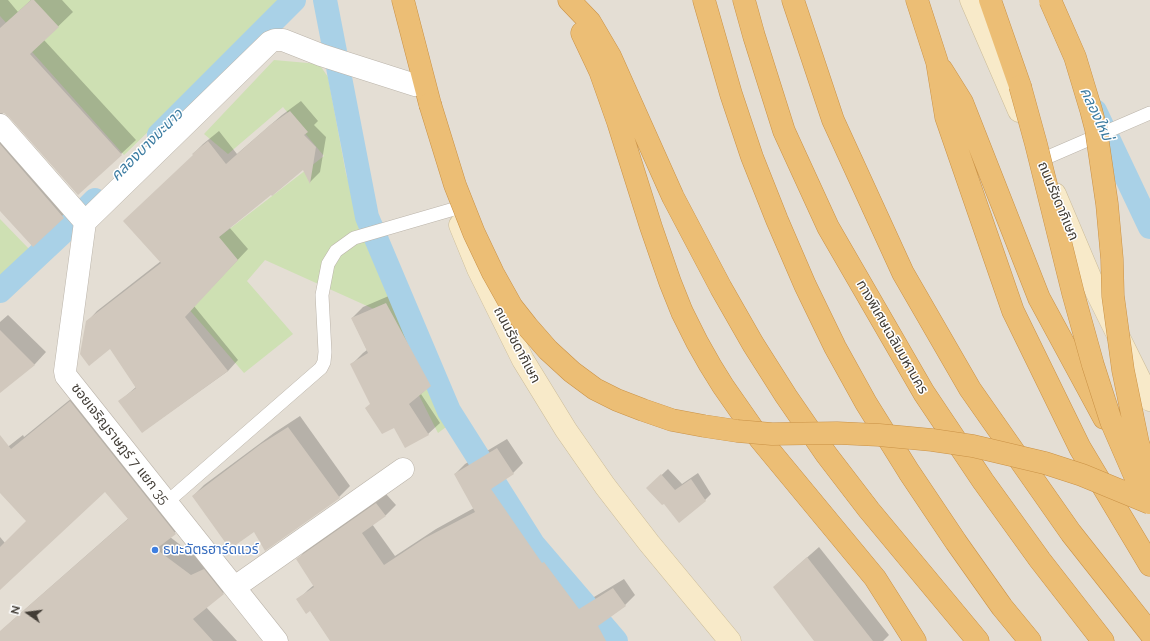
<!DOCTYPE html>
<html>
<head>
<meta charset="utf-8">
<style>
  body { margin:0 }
  #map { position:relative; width:1150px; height:641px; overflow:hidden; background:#f1ede6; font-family:Raleway,sans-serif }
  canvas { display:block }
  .north { position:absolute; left:8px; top:593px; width:40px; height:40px; -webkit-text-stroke:3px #fff; paint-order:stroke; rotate:284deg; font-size:11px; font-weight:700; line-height:16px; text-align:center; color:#423d36 }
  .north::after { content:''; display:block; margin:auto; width:14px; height:18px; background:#423d36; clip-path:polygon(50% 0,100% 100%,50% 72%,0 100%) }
</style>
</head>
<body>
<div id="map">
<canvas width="1150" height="641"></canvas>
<div class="north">N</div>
</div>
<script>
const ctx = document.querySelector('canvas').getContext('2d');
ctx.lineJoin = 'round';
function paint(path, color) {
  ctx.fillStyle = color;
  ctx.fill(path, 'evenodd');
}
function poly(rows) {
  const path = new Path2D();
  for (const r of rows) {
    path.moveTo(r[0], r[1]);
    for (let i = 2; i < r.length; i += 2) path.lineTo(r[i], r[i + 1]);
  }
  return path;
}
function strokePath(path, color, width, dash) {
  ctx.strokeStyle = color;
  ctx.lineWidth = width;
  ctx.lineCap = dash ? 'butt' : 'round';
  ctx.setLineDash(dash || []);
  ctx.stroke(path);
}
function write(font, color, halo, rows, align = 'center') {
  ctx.font = font + ' Raleway,"Noto Sans Thai",sans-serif';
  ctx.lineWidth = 3;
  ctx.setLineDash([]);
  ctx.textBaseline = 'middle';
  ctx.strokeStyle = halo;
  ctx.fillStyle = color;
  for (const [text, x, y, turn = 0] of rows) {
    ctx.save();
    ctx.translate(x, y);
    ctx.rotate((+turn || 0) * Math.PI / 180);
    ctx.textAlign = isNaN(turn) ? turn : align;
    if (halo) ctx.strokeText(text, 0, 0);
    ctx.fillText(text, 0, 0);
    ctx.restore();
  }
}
const residential = poly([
  [0,0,1150,0,1150,641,0,641]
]);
const green = poly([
  [0,0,285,0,124,155,0,16],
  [274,60,319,64,328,77,346,174,361,220,378,260,390,298,446,427,438,433,376,310,265,260,247,281,293,334,244,373,187,307,210,244,324,156,283,107,228,154,204,134],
  [0,219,29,249,0,277]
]);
const shadow = poly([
  [0,0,8,0,18,12,31,0,62,0,73,12,44,40,136,140,121,154,10,116,5,112,2,112,5,119,78,202,33,245,0,210],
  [301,101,318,121,314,125,326,137,320,172,310,182,304,168,229,227,248,249,194,306,238,360,228,371,142,432,120,401,136,387,111,347,87,322,97,311,161,261,194,155,193,154,203,144,219,131,237,154,282,115],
  [398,292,442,374,421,394,440,423,428,434,395,427,371,403,352,364,363,353,367,350,352,318,363,307],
  [8,315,46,352,35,364,0,392,0,322],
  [83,389,187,521,170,537,204,563,236,581,223,593,206,607,237,641,6,641,0,632,13,620,129,518,105,491,0,588,0,537,5,543,27,521,0,492,0,453,23,435,24,437],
  [300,416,350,486,339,497,254,531,193,496,204,485,274,433],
  [507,439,523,463,513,473,502,481,553,554,554,553,589,600,624,579,635,595,625,605,608,617,622,641,331,641,310,610,298,600,308,590,314,585,298,559,307,549,386,494,396,505,386,515,372,524,395,556,436,529,474,508,455,474,465,464],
  [668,469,682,484,698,473,711,494,705,500,664,502,648,488],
  [819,547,889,635,883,641,816,641,786,576]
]);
const canal = poly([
  [325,0,367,217,449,411,533,544,616,641],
  [1095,111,1150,227],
  [159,135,294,0],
  [0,291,62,233,95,200]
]);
const building = poly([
  [31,0,34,0,59,27,30,54,122,155,78,195,9,117,4,113,0,113,0,28],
  [290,111,308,132,304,135,316,147,310,184,303,170,272,196,271,195,219,237,238,260,185,317,228,371,142,433,118,401,136,388,110,349,89,366,80,354,86,321,161,263,123,221,193,155,192,154,208,141,226,164,270,125],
  [0,144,64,218,33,247,0,211],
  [386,303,431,386,409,404,429,435,405,448,394,428,382,434,365,408,370,404,350,364,368,353,351,318],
  [0,330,35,365,0,393],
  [70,401,176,534,156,549,191,575,204,569,224,594,193,619,213,641,0,641,0,631,128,519,105,492,0,590,0,547,26,521,0,493,0,435,11,449],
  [288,427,340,498,265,551,254,532,230,549,192,496,261,444],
  [497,448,514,474,491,489,542,563,544,562,579,609,613,588,626,606,598,626,606,641,330,641,310,611,306,614,296,599,314,587,296,559,376,503,386,516,362,533,384,565,425,538,475,512,454,474],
  [661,474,675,490,691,479,706,501,679,523,664,504,662,505,646,488],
  [807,557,873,641,814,641,773,587]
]);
const service = poly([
  [1041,160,1150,113],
  [166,503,321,368,324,362,325,352,322,295,328,264,336,251,354,238,454,209]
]);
const minor = poly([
  [0,125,85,222,65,371,66,376,277,641],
  [85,222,270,42,275,40,283,40,321,55,415,85],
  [235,587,403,469]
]);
const secondary = poly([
  [971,0,1019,111],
  [1055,194,1096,291,1150,400],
  [460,225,478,269,523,360,566,430,605,486,649,543,730,641]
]);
const motorway = poly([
  [403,0,430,104],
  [569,0,590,22,610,56,673,197,721,288,753,344,786,396,826,454,869,510,978,641],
  [704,0,731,94,752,157,777,220,805,285,835,347,866,403,909,472,956,542,1002,607,1030,641],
  [744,0,754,36,784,131,828,227,924,393,983,481,1040,560,1103,641],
  [793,0,833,120,903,273,970,389,1071,533,1150,633],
  [917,0,937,62,946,117,1013,311,1080,448,1150,565],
  [990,0,1020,86],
  [582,33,600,71,618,122,651,227,670,282,682,312,697,342,710,365,723,386,760,439,875,578,915,641],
  [942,70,962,102,1039,298,1104,418]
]);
const motorwayBridge = poly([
  [1050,0,1075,57,1091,110,1096,129,1107,204,1112,259,1113,296,1123,370,1138,443,1150,477],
  [1020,86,1036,144,1073,293,1093,365,1111,421,1141,490],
  [430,104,455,185,474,233,493,273,512,307,527,326,548,350,572,372,595,389,617,400,643,410,672,420,704,426,737,431,772,434,837,433,879,435,932,440,973,446,1045,463,1082,475,1150,503]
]);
const markers = [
  [155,550,4,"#3f7fe0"]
];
const streetNames = [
  ["ถนนรัชดาภิเษก",1058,201,67],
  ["ทางพิเศษเฉลิมมหานคร",892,337,60],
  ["ถนนรัชดาภิเษก",517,345,62],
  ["ซอยเจริญราษฎร์ 7 แยก 35",120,444,52]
];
const shopNames = [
  ["ธนะฉัตรฮาร์ดแวร์",163,550]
];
const waterNames = [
  ["คลองใหม่",1096,114,65],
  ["คลองบางมะนาว",147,145,-45]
];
paint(residential, '#e4ded4');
paint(green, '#cee0b3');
paint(shadow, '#0003');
strokePath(canal, '#a9d1e7', 24);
paint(building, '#d1c8bd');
strokePath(service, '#bbb4aa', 14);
strokePath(minor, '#bbb4aa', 23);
strokePath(secondary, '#cbbc9a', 23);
strokePath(motorway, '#ca9246', 23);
strokePath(service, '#fff', 13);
strokePath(minor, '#fff', 22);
strokePath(secondary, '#f8eac9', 22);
strokePath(motorway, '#ecbe75', 22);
strokePath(motorwayBridge, '#ca9246', 23, []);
strokePath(motorwayBridge, '#ecbe75', 22);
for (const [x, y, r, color] of markers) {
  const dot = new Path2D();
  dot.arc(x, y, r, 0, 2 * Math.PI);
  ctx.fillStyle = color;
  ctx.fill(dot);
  strokePath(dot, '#fff', 1.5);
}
write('14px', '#423d36', '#fff', streetNames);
write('14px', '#366cbe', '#fff', shopNames, 'left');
write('italic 15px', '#3c7ca1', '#fff', waterNames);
</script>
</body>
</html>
